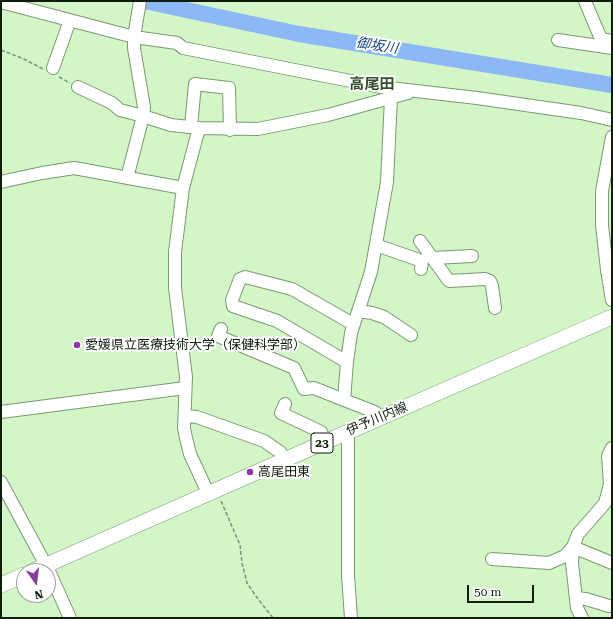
<!DOCTYPE html>
<html>
<head>
<meta charset="utf-8">
<style>
  body { margin:0 }
  #map { position:relative; width:613px; height:619px; overflow:hidden; background:#d4f5c8; font-family:"Roboto Serif",serif }
  canvas { display:block }
  .frame { position:absolute; inset:0; border:2px solid #101c0c; pointer-events:none }
  .north { position:absolute; left:16px; top:563px; width:40px; height:40px; box-sizing:border-box; background:#fff; border:1px solid #9fa49e; border-radius:50%; rotate:166deg; font-size:11px; font-weight:700; line-height:16px; text-align:center; color:#101c0c }
  .north::after { content:''; display:block; margin:auto; width:14px; height:18px; background:#8c38a6; clip-path:polygon(50% 0,100% 100%,50% 72%,0 100%) }
  .scale { position:absolute; left:467px; top:585px; width:67px; height:18px; box-sizing:border-box; border:2px solid #101c0c; border-top:0; padding-left:5px; font-size:12px; line-height:14px; white-space:nowrap; color:#101c0c; -webkit-text-stroke:3px #fff; paint-order:stroke }
</style>
</head>
<body>
<div id="map">
<canvas width="613" height="619"></canvas>
<div class="frame"></div>
<div class="north">N</div>
<div class="scale">50 m</div>
</div>
<script>
const ctx = document.querySelector('canvas').getContext('2d');
ctx.lineJoin = 'round';
function poly(rows) {
  const path = new Path2D();
  for (const r of rows) {
    path.moveTo(r[0], r[1]);
    for (let i = 2; i < r.length; i += 2) path.lineTo(r[i], r[i + 1]);
  }
  return path;
}
function strokePath(path, color, width, dash) {
  ctx.strokeStyle = color;
  ctx.lineWidth = width;
  ctx.lineCap = dash ? 'butt' : 'round';
  ctx.setLineDash(dash || []);
  ctx.stroke(path);
}
function write(font, color, halo, rows, align = 'center') {
  ctx.font = font + ' "Roboto Serif","Noto Sans JP",serif';
  ctx.lineWidth = 4;
  ctx.setLineDash([]);
  ctx.textBaseline = 'middle';
  ctx.strokeStyle = halo;
  ctx.fillStyle = color;
  for (const [text, x, y, turn = 0] of rows) {
    ctx.save();
    ctx.translate(x, y);
    ctx.rotate((+turn || 0) * Math.PI / 180);
    ctx.textAlign = isNaN(turn) ? turn : align;
    if (halo) ctx.strokeText(text, 0, 0);
    ctx.fillText(text, 0, 0);
    ctx.restore();
  }
}
const river = poly([
  [144,1,299,34,612,85]
]);
const path = poly([
  [1,50,24,59,43,69],
  [59,77,70,83],
  [221,501,240,545,242,563,247,583,258,599,273,618]
]);
const minor = poly([
  [140,1,134,37,134,48,144,107,143,116,171,125,199,128,258,129,328,115,408,93],
  [585,1,601,39,612,41],
  [1,2,134,37,177,43,183,48,381,87,477,98,581,113,612,120],
  [558,40,612,48],
  [53,68,70,20],
  [78,87,112,103,120,110,143,116,127,178],
  [191,127,195,84,229,88,230,130],
  [199,128,183,188,175,252,175,288,186,377,184,428,186,438,190,454,208,493],
  [612,137,602,191,602,225,607,270,612,300],
  [1,182,42,173,74,168,183,188],
  [420,241,449,281,485,279,490,281,492,286,495,308],
  [376,245,422,261,421,269],
  [433,258,472,256],
  [358,311,372,313,384,317,411,335],
  [221,329,218,336,294,368,304,389,314,388,344,400],
  [347,362,277,321,233,306,232,300,240,279,245,277,292,289,353,324],
  [285,404,281,413,321,432,325,442],
  [1,412,185,388],
  [185,416,197,417,264,441,280,452,285,460],
  [378,419,375,412,344,400,347,362,351,333,371,272,387,182,391,98],
  [348,432,348,576,351,618],
  [1,482,49,571,70,618],
  [492,559,549,563,565,556,573,547,612,563],
  [576,598,586,599,609,606],
  [582,618,577,608,572,563,573,547,578,534,605,503,610,484,608,456,612,448]
]);
const major = poly([
  [33,571,325,442,612,317],
  [1,585,24,575]
]);
const markers = [
  [77,345,4,"#8c38a6"],
  [250,472,4,"#8c38a6"]
];
const shields = [
  [322,443,22]
];
const shieldNames = [
  ["23",322,443]
];
const poiNames = [
  ["愛媛県立医療技術大学（保健科学部）",85,345],
  ["高尾田東",258,472]
];
const streetNames = [
  ["伊予川内線",377,419,-23]
];
const waterNames = [
  ["御坂川",377,46,9]
];
const quarterNames = [
  ["高尾田",372,85]
];
strokePath(river, '#8db8f6', 16);
strokePath(minor, '#7a9970', 14);
strokePath(major, '#7a9970', 16);
strokePath(path, '#7b9373', 1.5, [4, 2]);
strokePath(minor, '#fff', 12);
strokePath(major, '#fff', 15);
for (const [x, y, r, color] of markers) {
  const dot = new Path2D();
  dot.arc(x, y, r, 0, 2 * Math.PI);
  ctx.fillStyle = color;
  ctx.fill(dot);
  strokePath(dot, '#fff', 1.5);
}
for (const [x, y, w] of shields) {
  const box = new Path2D();
  box.roundRect(x - w / 2, y - 10, w, 20, 3);
  ctx.fillStyle = '#fff';
  ctx.fill(box);
  strokePath(box, '#101c0c', 1);
}
write('bold 12px', '#101c0c', null, shieldNames);
write('13px', '#101c0c', '#fff', poiNames, 'left');
write('13px', '#101c0c', '#fff', streetNames);
write('italic 14px', '#124180', '#fff', waterNames);
write('bold 15px', '#324e28', '#fff', quarterNames);
</script>
</body>
</html>
